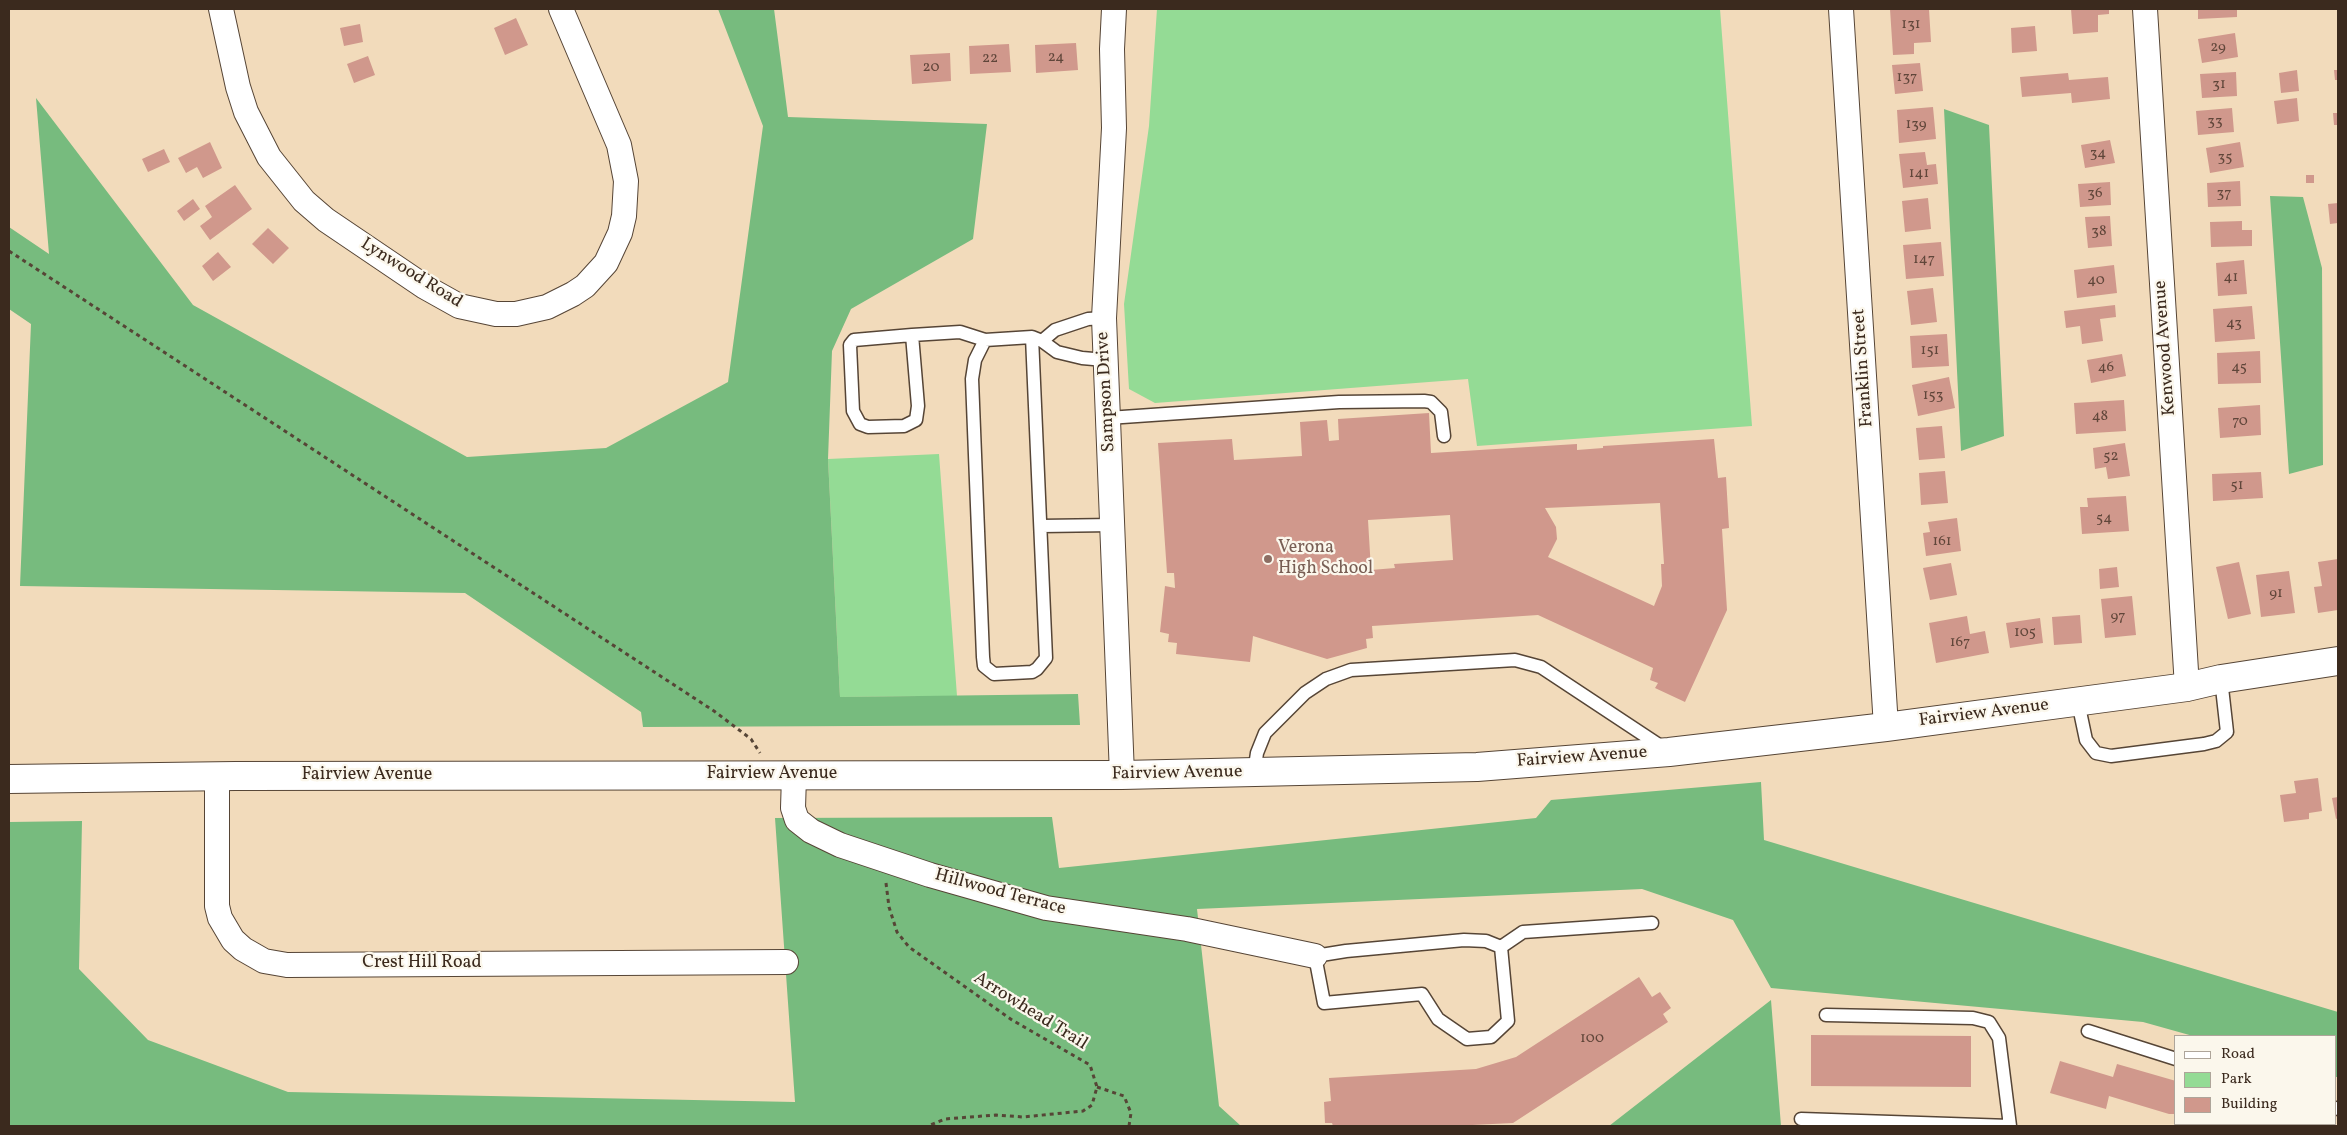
<!DOCTYPE html>
<html>
<head>
<meta charset="utf-8">
<style>
  body { margin:0 }
  #map { position:relative; width:2347px; height:1135px; overflow:hidden; background:#f2dbbb; font-family:Vollkorn,serif }
  canvas { display:block }
  .frame { position:absolute; inset:0; border:10px solid #3b2a1e; pointer-events:none }
  .legend { position:absolute; left:2174px; top:1035px; width:162px; height:90px; box-sizing:border-box; background:#fbf7ec; border:1px solid #aea59a; margin:0; padding:6px 9px; list-style:none; font-size:15px; color:#3b2a1e }
  .legend li { display:flex; align-items:center; gap:10px; height:25px }
  .legend b { width:25px; border:1px solid #aea59a }
</style>
</head>
<body>
<div id="map">
<canvas width="2347" height="1135"></canvas>
<div class="frame"></div>
<ul class="legend">
<li><b style="height:6px;background:#fff"></b>Road</li>
<li><b style="height:14px;background:#94db95"></b>Park</li>
<li><b style="height:14px;background:#d0988c"></b>Building</li>
</ul>
</div>
<script>
const ctx = document.querySelector('canvas').getContext('2d');
ctx.lineJoin = 'round';
function paint(path, color) {
  ctx.fillStyle = color;
  ctx.fill(path, 'evenodd');
}
function poly(rows) {
  const path = new Path2D();
  for (const r of rows) {
    path.moveTo(r[0], r[1]);
    for (let i = 2; i < r.length; i += 2) path.lineTo(r[i], r[i + 1]);
  }
  return path;
}
function strokePath(path, color, width, dash) {
  ctx.strokeStyle = color;
  ctx.lineWidth = width;
  ctx.lineCap = dash ? 'butt' : 'round';
  ctx.setLineDash(dash || []);
  ctx.stroke(path);
}
function write(font, color, halo, rows, align = 'center') {
  ctx.font = font + ' Vollkorn,serif';
  ctx.lineWidth = 4.5;
  ctx.setLineDash([]);
  ctx.textBaseline = 'middle';
  ctx.strokeStyle = halo;
  ctx.fillStyle = color;
  for (const [text, x, y, turn = 0] of rows) {
    ctx.save();
    ctx.translate(x, y);
    ctx.rotate((+turn || 0) * Math.PI / 180);
    ctx.textAlign = isNaN(turn) ? turn : align;
    if (halo) ctx.strokeText(text, 0, 0);
    ctx.fillText(text, 0, 0);
    ctx.restore();
  }
}
const green = poly([
  [1157,9,1720,9,1752,426,1477,446,1468,379,1155,403,1129,389,1124,304,1149,126],
  [939,454,957,696,840,697,828,459]
]);
const forest = poly([
  [718,9,774,9,788,117,987,124,973,239,851,309,832,351,828,459,840,697,1078,694,1080,725,643,727,641,712,465,593,20,586,31,324,9,309,9,227,49,254,36,98,193,305,467,457,606,448,728,382,763,126],
  [1944,109,1989,125,2004,436,1961,451],
  [2270,196,2303,197,2322,268,2323,465,2289,474],
  [1761,782,1764,840,2338,1012,2338,1077,2336,1077,2336,1036,2193,1036,2143,1022,1771,988,1733,920,1642,889,1197,909,1219,1106,1241,1126,9,1126,9,822,82,821,79,969,148,1040,288,1092,795,1102,775,818,1052,817,1059,868,1536,818,1551,800],
  [1771,1000,1781,1126,1609,1126]
]);
const building = poly([
  [1890,9,1929,9,1931,42,1914,43,1914,54,1893,55],
  [2071,9,2109,9,2109,14,2098,15,2098,32,2073,34],
  [2198,9,2237,9,2237,17,2198,19],
  [516,18,528,45,505,55,494,28],
  [360,24,363,42,344,46,340,28],
  [2035,26,2037,51,2012,53,2011,28],
  [2235,33,2238,57,2202,63,2198,39],
  [1076,43,1078,70,1036,73,1035,45],
  [1009,44,1011,72,970,74,969,46],
  [950,53,951,81,912,84,910,55],
  [368,56,375,75,354,83,347,64],
  [1920,63,1923,91,1895,94,1892,65],
  [2297,70,2299,91,2281,93,2279,73],
  [2334,70,2338,70,2338,80,2335,80],
  [2236,72,2237,96,2202,98,2200,74],
  [2068,73,2069,80,2108,77,2110,99,2072,103,2071,93,2022,97,2020,77],
  [2297,98,2299,121,2277,124,2274,101],
  [1933,107,1936,139,1899,143,1897,110],
  [2232,108,2234,132,2198,135,2196,111],
  [2333,113,2338,113,2338,125,2334,125],
  [2110,140,2115,163,2085,168,2081,145],
  [210,142,222,168,203,178,197,167,186,173,178,158],
  [2240,142,2244,167,2210,173,2206,148],
  [164,149,170,162,148,172,142,159],
  [1925,152,1927,165,1936,164,1938,184,1903,188,1899,154],
  [2306,175,2314,175,2314,183,2306,183],
  [2240,181,2241,206,2208,207,2207,183],
  [2110,182,2111,205,2080,207,2078,184],
  [235,185,252,209,210,240,200,226,212,217,205,206],
  [1928,198,1931,229,1905,232,1902,201],
  [193,199,200,209,184,221,177,211],
  [2338,203,2338,223,2330,224,2328,204],
  [2110,216,2112,246,2088,248,2085,217],
  [2242,221,2242,230,2252,230,2252,246,2211,247,2210,222],
  [268,228,289,248,273,264,252,244],
  [1941,242,1944,276,1906,279,1903,245],
  [218,252,231,267,213,281,202,266],
  [2244,260,2247,294,2218,296,2216,263],
  [2114,265,2117,293,2077,298,2074,270],
  [1933,288,1937,322,1911,325,1907,291],
  [2115,305,2116,317,2100,319,2103,341,2082,344,2080,326,2066,328,2064,311],
  [2252,306,2255,339,2215,342,2213,309],
  [1947,334,1949,366,1912,368,1910,336],
  [2260,351,2261,383,2218,384,2217,353],
  [2122,354,2126,376,2091,383,2087,360],
  [1949,377,1955,408,1918,416,1912,385],
  [2124,400,2126,431,2076,434,2074,403],
  [2260,405,2261,435,2220,438,2218,408],
  [1429,413,1431,453,1577,444,1577,450,1603,448,1603,446,1714,439,1718,478,1726,477,1729,528,1722,529,1727,610,1685,702,1655,688,1658,683,1650,680,1653,668,1538,615,1372,626,1373,638,1366,639,1367,648,1327,659,1253,636,1250,662,1176,654,1177,643,1168,642,1169,634,1160,632,1165,586,1175,588,1174,573,1167,573,1158,443,1232,439,1234,460,1302,456,1300,422,1327,420,1329,441,1339,440,1338,419],
  [1660,503,1664,564,1661,564,1662,586,1654,606,1548,557,1557,539,1556,527,1545,508],
  [1450,515,1453,560,1394,564,1395,568,1371,570,1368,520],
  [1942,426,1945,458,1919,460,1916,428],
  [2125,443,2130,476,2108,479,2106,467,2095,469,2093,448],
  [1945,471,1948,503,1921,505,1919,473],
  [2261,472,2263,498,2213,501,2212,474],
  [2126,496,2129,531,2082,534,2080,507,2088,507,2087,498],
  [1957,518,1961,551,1926,556,1923,533,1930,532,1928,522],
  [2338,559,2338,610,2318,613,2314,587,2322,586,2318,562],
  [2239,562,2251,614,2228,619,2216,567],
  [1951,563,1957,595,1930,600,1923,568],
  [2117,567,2119,587,2100,589,2099,569],
  [2289,571,2295,613,2261,617,2256,575],
  [2132,596,2136,635,2105,638,2101,599],
  [2080,615,2082,643,2054,645,2052,617],
  [1967,616,1970,634,1985,631,1989,653,1936,663,1929,623],
  [2040,618,2043,643,2010,648,2006,623],
  [2318,778,2322,811,2309,813,2309,819,2284,822,2280,795,2296,793,2294,781],
  [2338,797,2338,818,2336,819,2332,798],
  [1639,977,1652,997,1660,992,1671,1008,1663,1014,1668,1022,1513,1123,1452,1126,1333,1126,1332,1123,1325,1123,1324,1102,1331,1101,1329,1078,1476,1069,1516,1057],
  [1811,1035,1971,1036,1971,1087,1811,1086],
  [2060,1061,2113,1077,2117,1064,2176,1081,2176,1114,2169,1114,2109,1096,2106,1109,2050,1093],
  [2212,1124,2329,1124,2328,1126,2219,1126]
]);
const path = poly([
  [9,251,714,711,751,739,760,753],
  [886,883,889,907,897,932,909,947,1012,1020,1090,1065,1097,1087,1092,1105,1083,1111,1023,1117,996,1115,945,1119,928,1126],
  [1097,1087,1124,1096,1131,1113,1129,1126]
]);
const lane = poly([
  [912,335,918,406,916,420,904,426,868,427,860,424,853,411,850,345,854,340,912,335,960,332,985,340],
  [1032,337,1046,658,1037,669,1032,672,994,674,984,666,983,657,972,379,975,360,985,340,1032,337,1042,341,1057,352,1082,358,1105,360],
  [1042,341,1055,330,1088,319,1104,318],
  [1108,418,1339,402,1424,401,1431,402,1441,412,1444,436],
  [1041,526,1113,525],
  [2078,702,2086,740,2096,753,2111,756,2204,744,2216,741,2227,732,2221,679],
  [1254,773,1257,753,1265,733,1305,693,1326,679,1351,670,1515,660,1541,667,1665,749],
  [1464,940,1486,941,1501,947,1508,1021,1491,1037,1467,1039,1438,1019,1422,994,1324,1003,1315,956,1346,951,1464,940],
  [1501,947,1523,932,1652,923],
  [1826,1015,1973,1018,1989,1022,1999,1038,2010,1126],
  [2088,1031,2176,1059],
  [2336,1108,2338,1109],
  [1801,1119,2010,1126]
]);
const street = poly([
  [221,9,238,87,246,112,269,157,304,201,326,220,425,287,459,306,496,314,516,314,547,307,573,294,585,286,606,263,620,233,624,216,626,181,619,145,561,9],
  [1114,9,1112,49,1114,128,1104,318,1122,775],
  [1841,9,1886,727],
  [2145,9,2187,687],
  [217,776,217,906,220,918,233,940,243,949,264,961,287,965,786,962],
  [794,776,793,808,797,820,811,831,840,845,930,875,1046,908,1187,929,1315,956]
]);
const secondary = poly([
  [9,779,235,776,1122,775,1477,767,1669,752,1886,727,2187,687,2221,679,2338,661]
]);
const markers = [
  [1268,559,5,"#8d6e63"]
];
const numberNames = [
  ["131",1911,25],
  ["29",2218,48],
  ["24",1056,58],
  ["22",990,59],
  ["20",931,68],
  ["137",1907,78],
  ["31",2219,85],
  ["33",2215,122],
  ["139",1916,125],
  ["34",2098,154],
  ["35",2225,158],
  ["141",1919,174],
  ["36",2095,194],
  ["37",2224,194],
  ["38",2099,232],
  ["147",1924,260],
  ["41",2231,278],
  ["40",2096,281],
  ["43",2234,324],
  ["151",1930,351],
  ["46",2106,368],
  ["45",2239,368],
  ["153",1933,396],
  ["48",2100,417],
  ["70",2240,422],
  ["52",2111,457],
  ["51",2237,486],
  ["54",2104,519],
  ["161",1942,542],
  ["91",2276,594],
  ["97",2118,617],
  ["105",2025,633],
  ["167",1960,643],
  ["100",1592,1039]
];
const streetNames = [
  ["Lynwood Road",411,274,32],
  ["Kenwood Avenue",2166,348,-94],
  ["Franklin Street",1864,368,-94],
  ["Sampson Drive",1107,392,-93],
  ["Fairview Avenue",1984,714,-7],
  ["Fairview Avenue",1582,758,-4],
  ["Fairview Avenue",1177,774,-1],
  ["Fairview Avenue",772,775],
  ["Fairview Avenue",367,776],
  ["Hillwood Terrace",1000,893,15],
  ["Crest Hill Road",422,964],
  ["Arrowhead Trail",1030,1012,32]
];
const educationNames = [
  ["Verona",1278,549],
  ["High School",1278,570]
];
paint(green, '#94db95');
paint(forest, '#77bb7e');
paint(building, '#d0988c');
strokePath(lane, '#564536', 15);
strokePath(street, '#564536', 26);
strokePath(secondary, '#564536', 30);
strokePath(path, '#564536', 3, [4, 4]);
strokePath(lane, '#fff', 12);
strokePath(street, '#fff', 24);
strokePath(secondary, '#fff', 28);
for (const [x, y, r, color] of markers) {
  const dot = new Path2D();
  dot.arc(x, y, r, 0, 2 * Math.PI);
  ctx.fillStyle = color;
  ctx.fill(dot);
  strokePath(dot, '#fbf7ec', 2);
}
write('15px', '#60463a', null, numberNames);
write('18px', '#3b2a1e', '#fbf7ec', streetNames);
write('18px', '#785e54', '#fbf7ec', educationNames, 'left');
</script>
</body>
</html>
